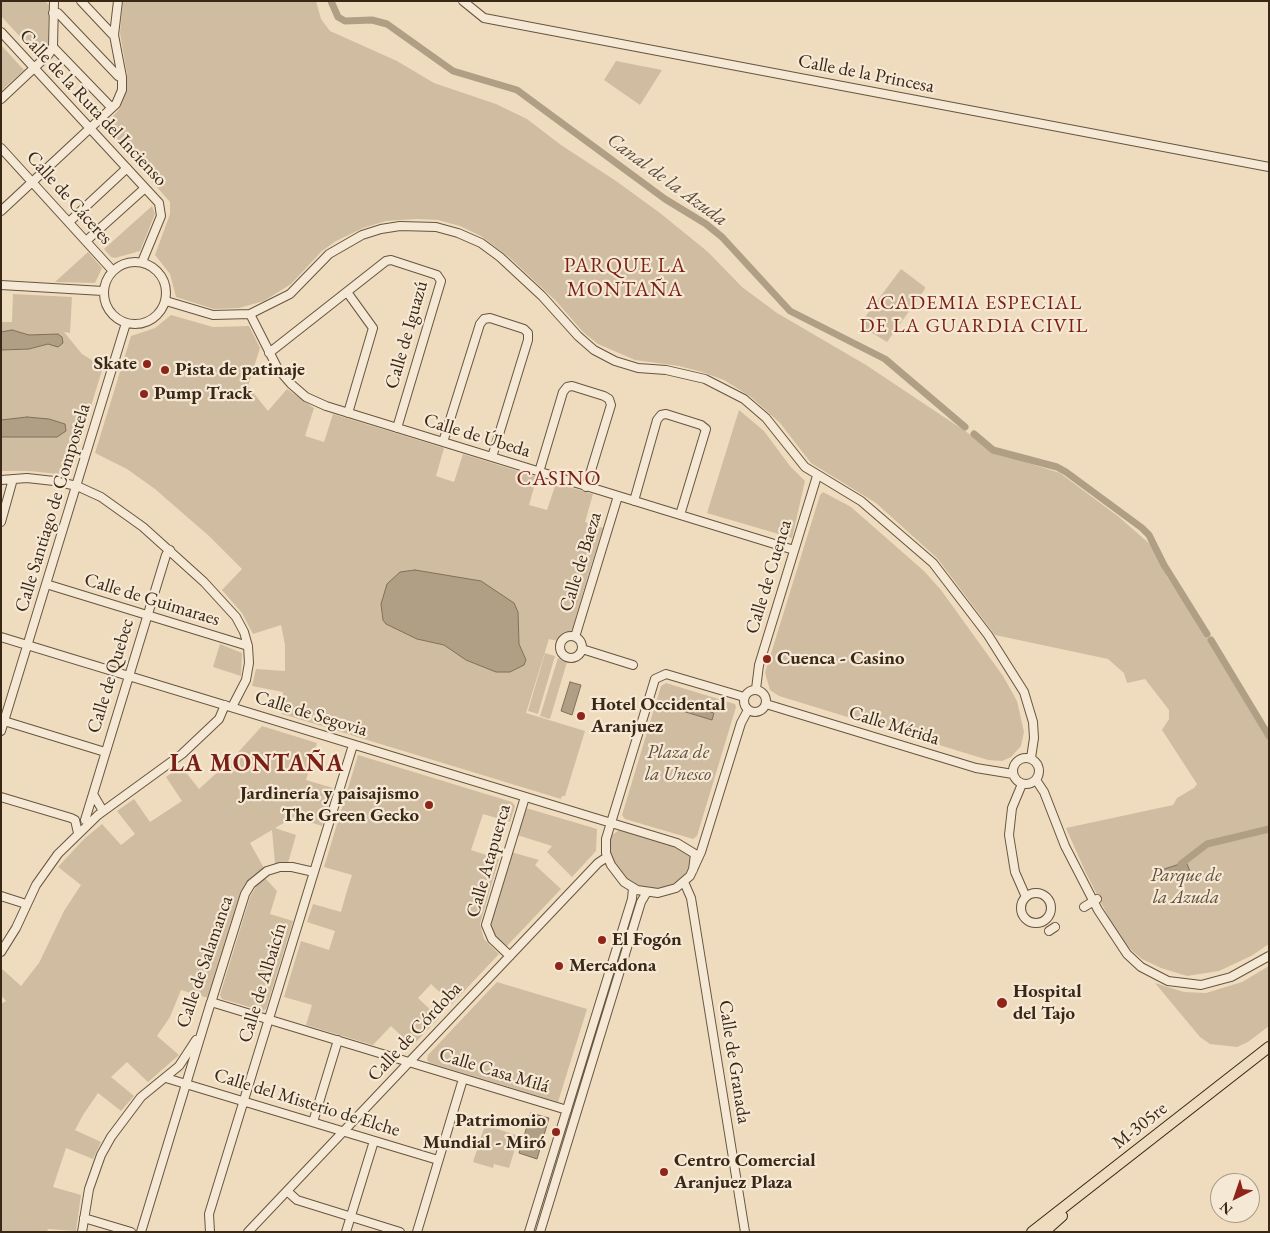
<!DOCTYPE html>
<html>
<head>
<meta charset="utf-8">
<style>
  body { margin:0 }
  #map { position:relative; width:1270px; height:1233px; overflow:hidden; background:#efdcbe; font-family:"EB Garamond",serif }
  canvas { display:block }
  .frame { position:absolute; inset:0; border:2px solid #392815; pointer-events:none }
  .north { position:absolute; left:1210px; top:1173px; width:50px; height:50px; box-sizing:border-box; background:#f5e8d5; border:1px solid #aa9b88; border-radius:50%; rotate:221deg; font-size:14px; font-weight:700; line-height:20px; text-align:center; color:#392815 }
  .north::after { content:''; display:block; margin:auto; width:18px; height:22px; background:#8f2418; clip-path:polygon(50% 0,100% 100%,50% 72%,0 100%) }
</style>
</head>
<body>
<div id="map">
<canvas width="1270" height="1233"></canvas>
<div class="frame"></div>
<div class="north">N</div>
</div>
<script>
const ctx = document.querySelector('canvas').getContext('2d');
ctx.lineJoin = 'round';
function paint(path, color) {
  ctx.fillStyle = color;
  ctx.fill(path, 'evenodd');
}
function poly(rows) {
  const path = new Path2D();
  for (const r of rows) {
    if (r.length === 3) {
      path.moveTo(r[0] + r[2], r[1]);
      path.arc(r[0], r[1], r[2], 0, 2 * Math.PI);
      continue;
    }
    path.moveTo(r[0], r[1]);
    for (let i = 2; i < r.length; i += 2) path.lineTo(r[i], r[i + 1]);
  }
  return path;
}
function strokePath(path, color, width, dash) {
  ctx.strokeStyle = color;
  ctx.lineWidth = width;
  ctx.lineCap = dash ? 'butt' : 'round';
  ctx.setLineDash(dash || []);
  ctx.stroke(path);
}
function write(font, color, halo, rows, align = 'center') {
  ctx.font = font + ' "EB Garamond",serif';
  ctx.lineWidth = 4.5;
  ctx.setLineDash([]);
  ctx.textBaseline = 'middle';
  ctx.strokeStyle = halo;
  ctx.fillStyle = color;
  for (const [text, x, y, turn = 0] of rows) {
    ctx.save();
    ctx.translate(x, y);
    ctx.rotate((+turn || 0) * Math.PI / 180);
    ctx.textAlign = isNaN(turn) ? turn : align;
    if (halo) ctx.strokeText(text, 0, 0);
    ctx.fillText(text, 0, 0);
    ctx.restore();
  }
}
const green = poly([
  [1,1,45,1,49,5,48,44,42,54,36,54,1,16],
  [123,1,316,1,321,19,330,31,397,61,434,83,496,104,527,119,561,145,616,181,660,213,708,252,742,287,777,313,866,365,968,433,990,451,1060,473,1119,517,1151,545,1167,577,1210,642,1269,740,1269,944,1251,956,1219,971,1187,976,1161,968,1142,959,1130,949,1116,932,1085,871,1066,828,1173,805,1177,798,1194,788,1197,784,1162,730,1169,719,1169,710,1145,679,1127,683,1124,673,1108,659,995,635,937,558,876,503,811,463,780,423,751,397,724,380,702,372,679,366,635,360,598,344,583,332,556,301,509,257,481,236,460,226,438,220,417,219,386,221,363,228,336,241,322,251,291,284,264,301,239,308,214,309,176,297,170,274,155,255,170,214,170,202,104,127,120,108,127,87,127,74,120,33],
  [1,45,24,70,1,91],
  [616,61,662,70,640,105,604,80],
  [152,206,155,214,140,251,115,258,111,257,104,249],
  [88,252,102,268,95,283,55,282],
  [901,269,925,287,925,289,887,342,859,325],
  [13,294,72,297,70,333,64,332,82,354,103,367,71,472,68,475,29,471,1,471,1,322,12,322],
  [171,315,213,327,249,326,260,348,248,386,268,411,287,389,314,408,305,436,324,442,333,414,444,448,436,476,454,482,463,454,537,477,529,505,547,510,556,483,593,494,585,522,603,528,590,569,572,630,563,635,558,641,549,639,526,713,585,731,565,796,562,796,561,799,282,714,283,692,252,686,256,669,285,671,285,645,281,625,253,634,242,613,222,590,242,569,209,536,155,489,127,469,95,453,131,336,155,328],
  [739,410,764,431,790,466,805,481,792,538,707,513],
  [823,492,851,507,924,571,941,590,1003,676,1017,701,1024,732,1021,746,1011,757,1002,761,988,760,779,696,770,690,765,673,820,495],
  [220,644,242,653,241,676,213,667],
  [545,653,555,656,538,714,528,711],
  [558,658,567,662,550,719,540,716],
  [666,683,735,704,736,707,697,836,693,839,625,819,622,815,661,686],
  [262,726,317,743,306,780,333,788,322,826,294,817,275,828,296,835,288,863,275,864,272,830,250,843,264,868,251,877,241,891,208,998,181,990,170,1017,157,1036,179,1055,148,1082,127,1062,111,1077,134,1096,121,1111,98,1093,83,1115,75,1130,101,1142,93,1159,66,1148,53,1187,81,1195,76,1231,48,1229,47,1232,1,1232,1,1004,6,1001,1,995,1,968,21,986,39,963,64,911,81,885,58,867,84,839,102,824,121,845,135,834,117,811,134,799,150,822,182,801,166,777,181,766,199,789,233,758],
  [358,755,512,802,515,806,510,822,483,814,471,850,499,859,480,924,484,939,499,954,452,1004,431,984,418,998,439,1018,412,1046,391,1026,373,1045,306,1025,312,1005,284,997,301,941,329,950,335,931,307,922,313,904,341,912,346,894,352,875,324,867],
  [526,808,597,829,596,851,572,877,547,852,552,846,517,835],
  [619,830,688,851,694,860,688,873,677,882,662,888,651,889,629,882,617,870,610,853,611,836],
  [511,852,539,860,535,865,561,889,506,947,493,935,490,928],
  [265,878,277,891,270,914,293,921,266,1009,263,1011,222,999,220,995,250,897,257,885],
  [1269,966,1269,1026,1248,1042,1237,1047,1210,1044,1200,1037,1155,983,1184,992,1206,993,1242,982],
  [497,982,587,1009,558,1102,430,1063,427,1060,428,1055],
  [485,1125,519,1136,509,1168,494,1164,493,1168,473,1162]
]);
const water = poly([
  [12,330,29,335,58,334,62,337,63,343,58,347,48,344,29,349,1,350,1,332,12,330],
  [27,417,49,419,65,424,66,431,57,437,1,437,1,420,27,417],
  [415,570,481,581,514,603,518,612,519,644,526,660,524,665,510,672,496,672,466,660,444,645,417,639,386,624,383,620,381,604,387,584,400,572,415,570],
  [570,682,581,685,572,715,561,711,570,682],
  [678,701,714,713,712,720,676,709,678,701],
  [1186,862,1190,871,1159,880,1153,879,1152,876,1155,872,1186,862],
  [531,1113,549,1118,537,1159,519,1153,531,1113]
]);
const canal = poly([
  [331,1,338,17,345,21,372,20,387,24,453,71,517,90,665,199,706,224,722,237,790,311,885,359,965,427],
  [974,434,993,450,1057,467,1066,472,1142,528,1149,535,1164,565,1207,634],
  [1211,640,1269,736],
  [1183,866,1181,864,1207,844,1269,829]
]);
const minor = poly([
  [81,1,112,34],
  [463,1,484,18,1269,167],
  [53,13,58,13,118,76],
  [1,32,159,203,161,216,142,262],
  [53,47,110,106],
  [1,99,49,54,53,47,54,1],
  [1,148,113,271],
  [1,211,116,104,122,90,122,77,114,35,118,1],
  [69,222,127,168],
  [86,241,145,188],
  [135,293,31],
  [1,285,103,291],
  [347,292,373,328,348,413],
  [166,301,213,315,250,314,290,294,329,254,362,235,381,229,400,226,436,227,458,233,481,243,500,257,542,296,578,336,594,350,615,361,638,368,666,370,705,379,744,399,766,418,805,467,861,501,933,563,988,635,1024,692,1033,722,1034,738,1031,758],
  [250,314,278,369,291,384,306,397,326,406,794,550],
  [269,353,386,261,391,260,437,275,441,281,397,428],
  [443,442,480,324,484,319,490,318,524,329,528,333,528,340,492,457],
  [539,472,563,392,567,387,572,386,604,396,609,399,611,405,586,487],
  [1,480,27,478,54,481,77,486,101,497,143,527,204,582,236,617,244,632,248,646,249,663,246,680,232,707],
  [634,501,657,420,661,415,666,414,701,425,706,429,680,515],
  [1,522,13,479],
  [46,584,248,646],
  [571,647,11],
  [1,637,677,843,695,854,693,870],
  [575,637,618,496],
  [582,649,633,665],
  [756,689,759,665,817,476],
  [755,701,11],
  [744,697,666,674,655,679,606,839,606,853,611,865,624,882,637,890,658,893,676,888,690,876,701,852,741,723,748,710],
  [766,704,976,768,1013,774],
  [4,721,105,752],
  [1,731,126,323],
  [1026,771,13],
  [1036,780,1044,792,1065,846,1098,910,1127,954,1141,967,1168,981,1201,985,1231,977,1269,956],
  [1022,784,1012,808,1009,835,1015,872,1026,897],
  [1,797,71,818,75,820,78,833],
  [103,811,93,794,166,555,170,550],
  [85,820,93,794],
  [684,882,691,898,745,1232],
  [1036,908,15],
  [1,896,26,904],
  [1084,907,1097,899],
  [1049,931,1055,927],
  [1,952,16,928,36,885,58,854,98,815,182,754,219,719,225,705],
  [510,956,492,939,486,925,525,797],
  [210,1006,245,894,251,884,267,871,280,867,292,867,314,872],
  [166,1078,438,1160],
  [313,1122,338,1040],
  [287,1191,297,1200,400,1232],
  [84,1218,131,1232],
  [82,1232,89,1189,101,1155,111,1137,141,1097,179,1066,196,1040],
  [141,1232,211,1002,567,1110],
  [210,1232,209,1214,353,745],
  [248,1232,598,863,607,857],
  [346,1232,374,1141],
  [417,1232,463,1079],
  [529,1232,632,899,633,888],
  [540,1232,641,902,647,892]
]);
const major = poly([
  [1032,1232,1269,1047],
  [1044,1232,1062,1216]
]);
const markers = [
  [147,364,5,"#8f2418"],
  [165,370,5,"#8f2418"],
  [144,394,5,"#8f2418"],
  [767,659,5,"#8f2418"],
  [581,716,5,"#8f2418"],
  [429,805,5,"#8f2418"],
  [602,940,5,"#8f2418"],
  [559,966,5,"#8f2418"],
  [1002,1003,6,"#8f2418"],
  [556,1132,5,"#8f2418"],
  [664,1172,5,"#8f2418"]
];
const streetNames = [
  ["Calle de la Princesa",866,74,11],
  ["Calle de la Ruta del Incienso",93,108,47],
  ["Calle de Cáceres",69,198,48],
  ["Calle de Iguazú",407,335,-74],
  ["Calle de Úbeda",477,436,17],
  ["Calle Santiago de Compostela",53,508,-73],
  ["Calle de Baeza",581,562,-73],
  ["Calle de Cuenca",769,577,-73],
  ["Calle de Guimaraes",152,600,17],
  ["Calle de Quebec",111,676,-73],
  ["Calle de Segovia",311,714,17],
  ["Calle Mérida",894,726,17],
  ["Calle Atapuerca",489,861,-74],
  ["Calle de Salamanca",205,962,-71],
  ["Calle de Albaicín",263,983,-73],
  ["Calle de Córdoba",415,1032,-47],
  ["Calle de Granada",734,1062,81],
  ["Calle Casa Milá",494,1071,17],
  ["Calle del Misterio de Elche",307,1103,17],
  ["M-305re",1140,1126,-38]
];
const poiNames = [
  ["Skate",137,364,"right"],
  ["Pista de patinaje",175,370],
  ["Pump Track",154,394],
  ["Cuenca - Casino",777,659],
  ["Hotel Occidental",591,705],
  ["Aranjuez",591,727],
  ["Jardinería y paisajismo",419,794,"right"],
  ["The Green Gecko",419,816,"right"],
  ["El Fogón",612,940],
  ["Mercadona",569,966],
  ["Hospital",1013,992],
  ["del Tajo",1013,1014],
  ["Patrimonio",546,1121,"right"],
  ["Mundial - Miró",546,1143,"right"],
  ["Centro Comercial",674,1161],
  ["Aranjuez Plaza",674,1183]
];
const parkNames = [
  ["Plaza de",678,753],
  ["la Unesco",678,775],
  ["Parque de",1186,876],
  ["la Azuda",1186,898]
];
const waterNames = [
  ["Canal de la Azuda",667,180,36]
];
const neighbourhoodNames = [
  ["ACADEMIA ESPECIAL",974,304],
  ["DE LA GUARDIA CIVIL",974,327]
];
const quarterNames = [
  ["PARQUE LA",625,266],
  ["MONTAÑA",625,290],
  ["CASINO",559,479]
];
const districtNames = [
  ["LA MONTAÑA",257,764]
];
paint(green, '#d0bda1');
paint(water, '#b19f85');
strokePath(water, '#816f58', 1);
strokePath(canal, '#b19f85', 7);
strokePath(minor, '#66553f', 10);
strokePath(major, '#392815', 12);
strokePath(minor, '#f5e8d5', 8);
strokePath(major, '#efdcbe', 10);
for (const [x, y, r, color] of markers) {
  const dot = new Path2D();
  dot.arc(x, y, r, 0, 2 * Math.PI);
  ctx.fillStyle = color;
  ctx.fill(dot);
  strokePath(dot, '#f5e8d5', 2);
}
write('19px', '#392815', '#f5e8d5', streetNames);
write('bold 19px', '#392815', '#f5e8d5', poiNames, 'left');
write('italic 19px', '#5f4d38', '#f5e8d5', parkNames);
write('italic 20px', '#5d4c37', '#f5e8d5', waterNames);
ctx.letterSpacing = '1px';
write('20px', '#7a1f14', '#f5e8d5', neighbourhoodNames);
ctx.letterSpacing = '0px';
ctx.letterSpacing = '1px';
write('21px', '#7a1f14', '#f5e8d5', quarterNames);
ctx.letterSpacing = '0px';
ctx.letterSpacing = '1px';
write('bold 24px', '#7a1f14', '#f5e8d5', districtNames);
ctx.letterSpacing = '0px';
</script>
</body>
</html>
